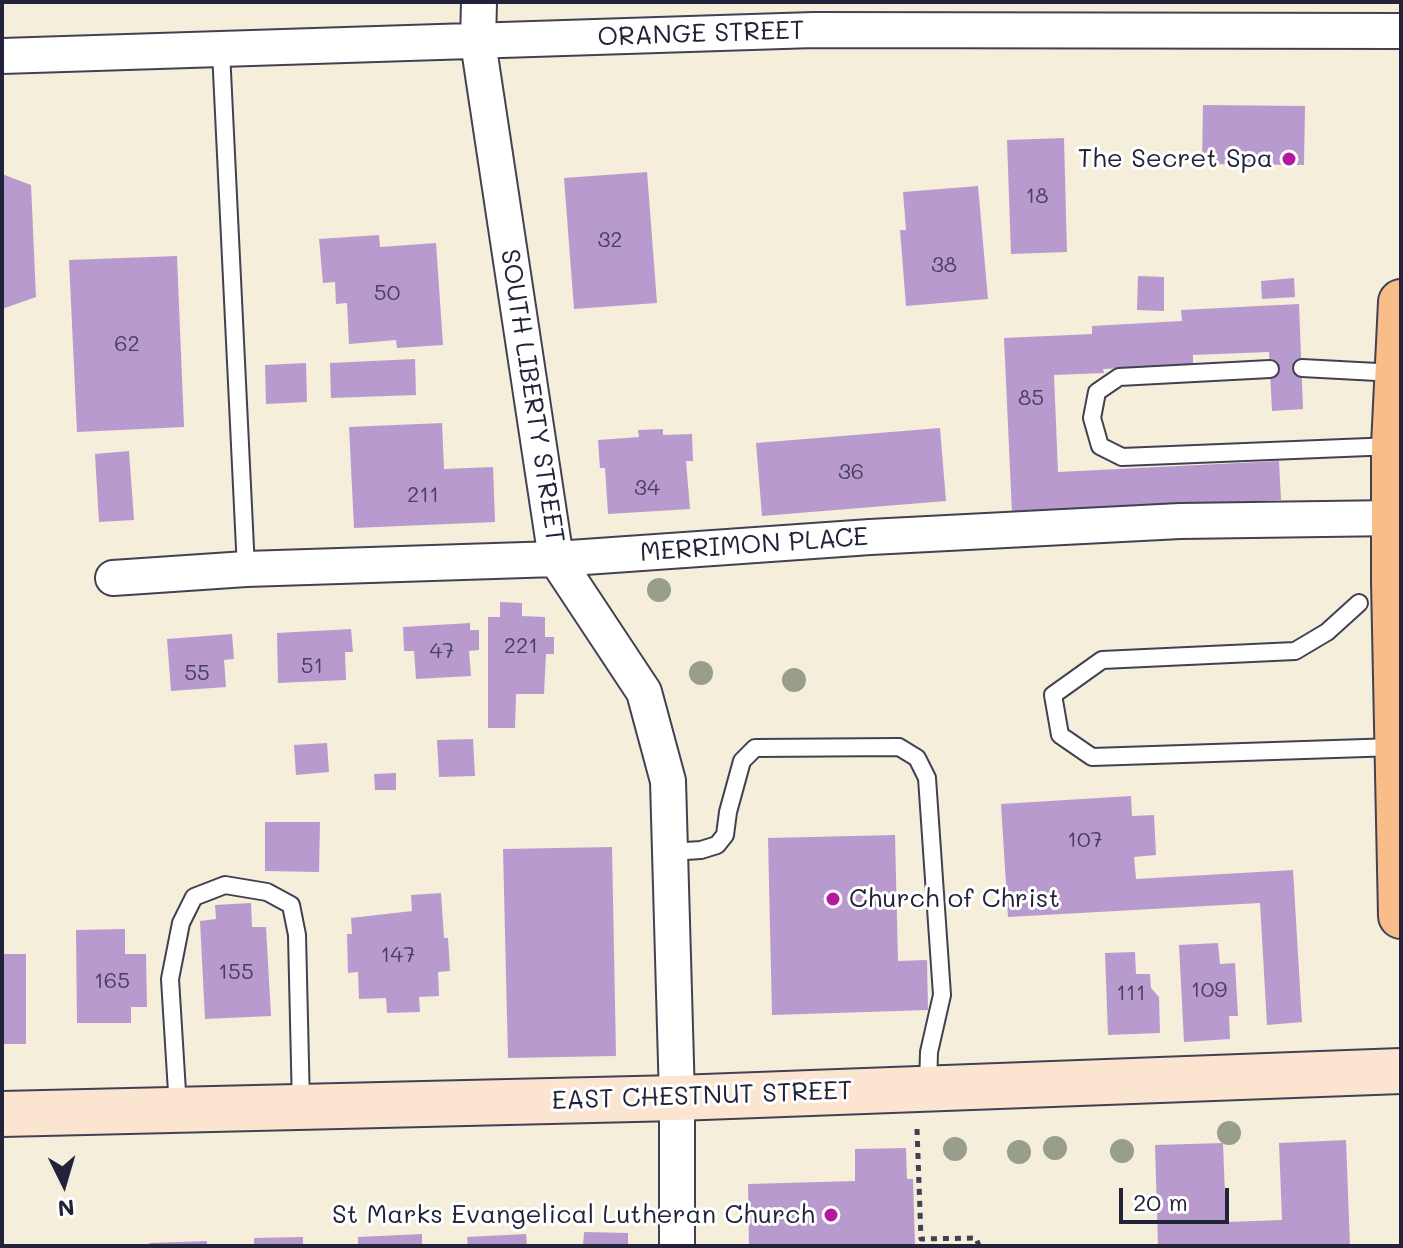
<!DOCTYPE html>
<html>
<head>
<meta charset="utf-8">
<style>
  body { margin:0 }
  #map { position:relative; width:1403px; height:1248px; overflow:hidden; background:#f4eedb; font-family:Mali,sans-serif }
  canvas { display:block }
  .frame { position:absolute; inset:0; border:4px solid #22223b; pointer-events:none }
  .north { position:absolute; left:24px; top:1144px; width:80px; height:80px; -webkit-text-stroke:6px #fff; paint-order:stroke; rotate:175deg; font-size:22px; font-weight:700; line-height:32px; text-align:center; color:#22223b }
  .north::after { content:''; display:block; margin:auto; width:28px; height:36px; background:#22223b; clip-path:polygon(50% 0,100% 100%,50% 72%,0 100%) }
  .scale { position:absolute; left:1119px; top:1188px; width:110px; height:36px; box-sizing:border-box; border:4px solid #22223b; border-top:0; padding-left:10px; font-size:24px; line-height:28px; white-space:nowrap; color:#22223b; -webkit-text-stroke:6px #fff; paint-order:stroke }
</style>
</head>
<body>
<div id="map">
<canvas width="1403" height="1248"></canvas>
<div class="frame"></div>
<div class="north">N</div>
<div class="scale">20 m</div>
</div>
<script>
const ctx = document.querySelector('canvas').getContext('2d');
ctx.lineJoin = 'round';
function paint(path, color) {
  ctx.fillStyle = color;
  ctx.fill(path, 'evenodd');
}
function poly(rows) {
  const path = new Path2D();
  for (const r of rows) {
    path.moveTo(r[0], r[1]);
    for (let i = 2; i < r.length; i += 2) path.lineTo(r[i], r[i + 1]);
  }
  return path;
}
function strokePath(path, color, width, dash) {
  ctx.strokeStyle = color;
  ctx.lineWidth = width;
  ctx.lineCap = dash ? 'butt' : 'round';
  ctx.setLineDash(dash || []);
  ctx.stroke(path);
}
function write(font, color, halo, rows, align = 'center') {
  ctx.font = font + ' Mali,sans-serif';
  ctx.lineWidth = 6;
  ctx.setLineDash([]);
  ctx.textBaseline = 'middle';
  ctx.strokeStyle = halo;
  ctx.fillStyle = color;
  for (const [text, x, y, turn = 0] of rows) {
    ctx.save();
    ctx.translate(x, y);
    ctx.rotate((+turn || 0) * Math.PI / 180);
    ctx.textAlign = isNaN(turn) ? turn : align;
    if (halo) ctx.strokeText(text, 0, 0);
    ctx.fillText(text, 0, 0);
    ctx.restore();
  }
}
const building = poly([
  [1203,105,1305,106,1304,165,1202,164],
  [1064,138,1067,252,1011,254,1007,140],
  [647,172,657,303,574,309,564,178],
  [2,174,31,185,36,297,2,309],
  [978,186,988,299,906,306,900,230,906,230,903,192],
  [379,235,380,247,436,243,443,345,397,348,396,340,349,344,347,303,336,304,335,282,323,283,319,239],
  [177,256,184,427,77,432,69,260],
  [1138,276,1164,277,1164,311,1137,310],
  [1294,278,1295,297,1262,299,1261,281],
  [1299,304,1303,409,1272,411,1269,352,1193,355,1193,365,1103,369,1104,373,1054,375,1058,472,1279,461,1281,500,1012,513,1004,338,1092,334,1092,326,1182,321,1181,310],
  [415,359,416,395,331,398,330,363],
  [306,363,307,402,266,404,265,365],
  [442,423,444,469,493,467,495,522,354,528,349,427],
  [940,428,946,501,762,516,756,443],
  [663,429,663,435,692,434,693,461,686,461,690,509,608,514,605,468,600,468,598,440,639,437,638,430],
  [129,451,134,520,99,522,95,454],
  [500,602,522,603,522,616,545,617,545,637,554,637,554,654,546,654,544,694,516,694,515,728,488,728,488,617,500,617],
  [470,623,470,630,479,630,479,650,469,651,471,676,416,679,414,651,404,651,403,627],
  [351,629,353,652,345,652,346,680,278,683,277,633],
  [232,634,234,659,224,660,226,687,171,691,167,639],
  [473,739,475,776,439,777,437,740],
  [327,743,329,772,296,775,294,745],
  [396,773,396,790,375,790,374,774],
  [1131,796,1132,816,1154,815,1156,855,1134,857,1136,879,1293,870,1302,1022,1267,1025,1260,903,1008,917,1001,804],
  [265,822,320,822,319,872,265,871],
  [895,835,898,961,927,960,928,1010,772,1015,768,838],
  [612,847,616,1056,508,1058,503,849],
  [441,893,444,938,448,938,450,971,438,972,439,996,419,997,420,1012,387,1013,386,998,359,999,358,972,348,973,347,934,352,934,351,918,412,911,411,895],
  [251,903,252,927,266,927,271,1016,205,1019,200,921,216,919,215,905],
  [125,929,125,954,146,954,147,1007,131,1007,131,1023,77,1023,76,930],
  [1218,943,1220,964,1235,963,1238,1016,1229,1016,1230,1039,1184,1042,1179,945],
  [1135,952,1136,974,1150,974,1151,988,1159,997,1160,1033,1108,1035,1105,953],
  [2,954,26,954,26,1044,2,1044],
  [1346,1140,1350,1246,1158,1246,1155,1145,1223,1143,1226,1222,1282,1220,1279,1143],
  [906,1148,907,1179,913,1179,915,1246,749,1246,748,1184,855,1181,855,1149],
  [584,1232,628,1233,628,1246,583,1246],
  [422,1234,422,1246,358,1246,358,1237],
  [526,1234,527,1246,468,1246,467,1237],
  [303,1237,303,1246,254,1246,254,1238],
  [207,1241,207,1246,150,1246,149,1243]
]);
const path = poly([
  [917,1129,921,1239,976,1238,979,1246]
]);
const lane = poly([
  [221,51,246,569],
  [1302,368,1396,373],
  [1270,369,1119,377,1097,392,1092,418,1100,446,1122,457,1393,446],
  [1359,603,1327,632,1295,651,1102,660,1053,695,1060,735,1092,757,1395,747],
  [670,852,701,850,717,845,725,835,728,812,742,761,755,748,899,747,917,758,927,778,942,995,929,1052,928,1088],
  [178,1108,170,979,181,923,194,897,225,885,267,892,291,905,297,935,301,1106]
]);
const street = poly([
  [479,2,478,42,556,559,644,692,668,781,677,1098,677,1246],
  [2,56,814,30,1401,31],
  [113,578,246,569,556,559,870,537,1180,521,1395,518]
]);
const secondary = poly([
  [2,1114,677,1098,1401,1071]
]);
const primary = poly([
  [1401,302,1394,446,1394,582,1401,916]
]);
const trees = [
  [659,590],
  [701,673],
  [794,680],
  [1229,1133],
  [1055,1148],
  [955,1149],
  [1122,1151],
  [1019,1152]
];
const markers = [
  [1289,159,8,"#b5179e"],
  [833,899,8,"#b5179e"],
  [831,1215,8,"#b5179e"]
];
const numberNames = [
  ["18",1037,196],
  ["32",610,240],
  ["38",944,265],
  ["50",387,293],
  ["62",127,344],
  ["85",1031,398],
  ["36",851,472],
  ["34",647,488],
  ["211",423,495],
  ["221",521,646],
  ["47",442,651],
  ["51",312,666],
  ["55",197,673],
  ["107",1085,840],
  ["147",398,955],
  ["155",236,972],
  ["165",112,981],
  ["109",1209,990],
  ["111",1131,993]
];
const streetNames = [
  ["ORANGE STREET",701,34,-2],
  ["SOUTH LIBERTY STREET",532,396,81],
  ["MERRIMON PLACE",754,545,-4],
  ["EAST CHESTNUT STREET",702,1096,-2]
];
const poiNames = [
  ["The Secret Spa",1273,159],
  ["Church of Christ",849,899,"left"],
  ["St Marks Evangelical Lutheran Church",815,1215]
];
paint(building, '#b99ace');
strokePath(lane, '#424153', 20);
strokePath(street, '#424153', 38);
strokePath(secondary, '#424153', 48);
strokePath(primary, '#424153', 48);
strokePath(path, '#424153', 5, [6, 6]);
strokePath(lane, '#fff', 16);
strokePath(street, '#fff', 34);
strokePath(secondary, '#fce5d0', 44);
strokePath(primary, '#f8bd89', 44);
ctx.fillStyle = '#999d8c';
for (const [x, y] of trees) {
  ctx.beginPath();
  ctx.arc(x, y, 12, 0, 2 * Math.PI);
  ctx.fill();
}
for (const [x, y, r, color] of markers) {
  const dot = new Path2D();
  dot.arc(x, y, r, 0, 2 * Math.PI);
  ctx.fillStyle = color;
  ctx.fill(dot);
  strokePath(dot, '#fff', 3);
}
write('22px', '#484060', null, numberNames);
write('26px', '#22223b', '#fff', streetNames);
write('26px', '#22223b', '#fff', poiNames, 'right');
</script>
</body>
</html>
